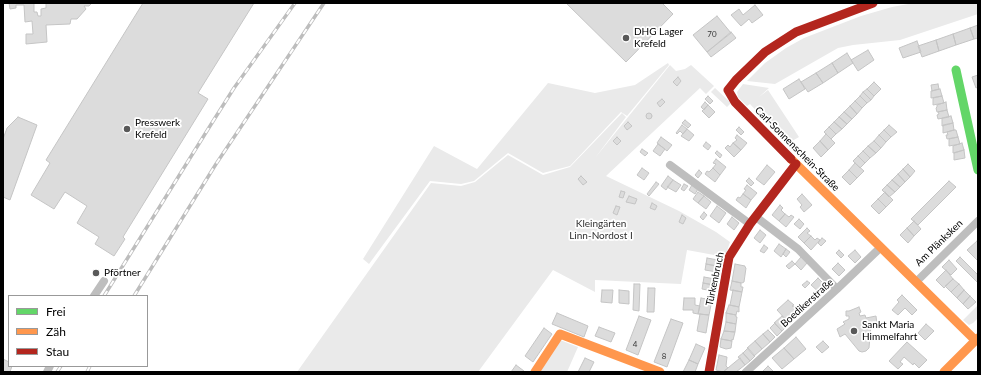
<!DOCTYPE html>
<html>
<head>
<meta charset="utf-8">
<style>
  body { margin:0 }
  #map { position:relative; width:981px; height:375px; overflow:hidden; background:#fff; font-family:Lato,sans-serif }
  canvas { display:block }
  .frame { position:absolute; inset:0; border:4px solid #000; pointer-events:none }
  .legend { position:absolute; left:8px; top:295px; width:140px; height:72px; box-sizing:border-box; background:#fff; border:1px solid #999; margin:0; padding:5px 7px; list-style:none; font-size:12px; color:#000 }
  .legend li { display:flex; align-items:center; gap:8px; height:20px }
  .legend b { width:20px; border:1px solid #999 }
</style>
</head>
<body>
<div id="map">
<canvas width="981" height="375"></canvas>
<div class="frame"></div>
<ul class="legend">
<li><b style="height:5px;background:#63d668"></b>Frei</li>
<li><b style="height:5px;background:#ff974d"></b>Zäh</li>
<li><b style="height:5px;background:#b3261e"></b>Stau</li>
</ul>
</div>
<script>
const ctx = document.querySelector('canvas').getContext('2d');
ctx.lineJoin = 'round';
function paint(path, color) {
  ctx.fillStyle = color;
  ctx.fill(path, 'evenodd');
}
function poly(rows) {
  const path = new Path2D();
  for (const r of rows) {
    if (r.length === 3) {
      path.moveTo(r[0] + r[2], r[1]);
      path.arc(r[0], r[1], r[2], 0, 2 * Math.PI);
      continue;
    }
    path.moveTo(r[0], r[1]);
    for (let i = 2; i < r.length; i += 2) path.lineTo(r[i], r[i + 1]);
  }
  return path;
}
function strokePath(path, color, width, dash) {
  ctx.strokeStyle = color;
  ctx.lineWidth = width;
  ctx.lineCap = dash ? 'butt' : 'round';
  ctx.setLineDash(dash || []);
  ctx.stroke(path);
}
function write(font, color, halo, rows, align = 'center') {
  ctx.font = font + ' Lato,sans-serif';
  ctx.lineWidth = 3.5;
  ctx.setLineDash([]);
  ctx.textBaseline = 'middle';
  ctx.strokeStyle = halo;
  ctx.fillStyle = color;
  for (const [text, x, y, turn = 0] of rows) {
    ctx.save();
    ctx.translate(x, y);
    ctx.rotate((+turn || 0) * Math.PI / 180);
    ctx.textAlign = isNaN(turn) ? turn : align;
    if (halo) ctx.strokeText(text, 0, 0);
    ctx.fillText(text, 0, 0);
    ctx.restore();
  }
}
const green = poly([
  [914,3,978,3,978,14,900,40,853,45,838,48,775,84,747,81,765,63,786,48,804,38,861,16,892,7],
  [668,63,669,65,627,116,621,112,570,166,543,173,508,153,474,181,461,184,430,181,369,264,363,259,434,146,477,169,548,83,595,93,635,85],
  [670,65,676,71,685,69,691,65,714,86,706,94,700,88,606,176,679,211,716,232,730,242,725,257,687,250,681,284,595,280,595,292,553,270,478,372,297,372,431,183,461,186,475,182,508,155,543,175,570,167,622,113,626,117,595,158],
  [743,84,769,88,759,97,768,90,799,137,787,144,750,104,747,106,738,97,737,92],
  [715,88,731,103,727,107,711,92],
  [978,305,978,318,973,323,969,325,963,320],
  [560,340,578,347,567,372,538,372]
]);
const building = poly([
  [9,3,34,3,34,12,37,12,38,16,41,16,41,9,46,8,46,3,92,3,89,6,84,6,86,9,77,19,71,19,70,24,46,25,47,42,26,44,26,34,33,34,32,21,25,22,24,5,16,5,16,8,10,9,9,3],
  [143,3,254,3,198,93,208,99,123,237,125,239,114,256,95,244,99,237,77,223,87,206,65,192,54,209,31,195,50,163,46,160,143,3],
  [566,3,662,3,673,14,626,62,566,3],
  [755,5,763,15,752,23,749,19,741,26,731,15,739,9,743,15,755,5],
  [717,16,731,33,707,52,693,35,717,16],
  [978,25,978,38,974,39,970,28,978,25],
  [970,28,974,39,956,45,953,34,970,28],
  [731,32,736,38,711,57,707,52,731,32],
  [953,34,956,45,939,51,936,40,953,34],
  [936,40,939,51,922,57,918,46,936,40],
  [917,41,921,52,903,58,899,48,917,41],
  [868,50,874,60,858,71,851,60,868,50],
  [847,53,853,63,838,73,832,63,847,53],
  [832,63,838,73,823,83,816,73,832,63],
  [816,73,823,83,808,92,801,82,816,73],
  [978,75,978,87,976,88,972,77,978,75],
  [678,77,681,81,677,86,673,82,678,77],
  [799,79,805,89,789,99,783,89,799,79],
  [874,82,881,89,874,96,867,89,874,82],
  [938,84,939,89,932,91,931,85,938,84],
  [867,89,874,96,871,100,863,92,867,89],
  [940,89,942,96,931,98,931,91,940,89],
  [863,92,871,100,867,103,860,96,863,92],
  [708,96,713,101,710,104,705,99,708,96],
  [860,96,867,103,862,108,855,101,860,96],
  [942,96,944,103,933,105,933,98,942,96],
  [662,99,665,102,660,107,657,103,662,99],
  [855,101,862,108,857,114,850,106,855,101],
  [705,102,708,105,704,110,701,107,705,102],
  [946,102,947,110,937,112,936,108,937,107,937,105,946,102],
  [708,105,715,112,709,118,702,111,708,105],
  [850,106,857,114,852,119,844,112,850,106],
  [947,110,949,117,938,119,937,115,939,114,938,112,947,110],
  [844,112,852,119,847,124,839,117,844,112],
  [649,116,3],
  [951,116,953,123,942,126,942,118,951,116],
  [18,117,37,125,10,200,3,197,3,139,7,128,18,117],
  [839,117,847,124,842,129,834,122,839,117],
  [685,120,691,125,688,128,682,123,685,120],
  [628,122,632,126,627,130,624,126,628,122],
  [834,122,842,129,836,134,829,127,834,122],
  [953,123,954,130,943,133,943,125,953,123],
  [682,125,687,129,683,134,680,131,677,134,676,133,682,125],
  [889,125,897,132,891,137,884,130,889,125],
  [739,127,744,132,741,135,736,130,739,127],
  [829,127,836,134,831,139,824,132,829,127],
  [687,129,694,135,689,141,681,136,687,129],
  [884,130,891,137,886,142,879,135,884,130],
  [954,130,956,130,958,137,947,139,946,135,948,135,947,132,954,130],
  [826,134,835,143,828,150,820,141,826,134],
  [737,135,747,143,741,150,733,143,737,140,735,138,737,135],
  [879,135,886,142,881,148,874,141,879,135],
  [617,137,621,141,617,145,613,141,617,137],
  [661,137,672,145,667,151,657,143,661,137],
  [958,137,960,144,949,146,949,139,958,137],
  [820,141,828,150,821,157,813,148,820,141],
  [874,141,881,148,876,153,868,146,874,141],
  [706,142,711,146,708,150,703,146,706,142],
  [733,143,741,150,734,157,725,148,728,145,730,147,733,143],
  [962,143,964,150,953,153,953,146,962,143],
  [658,144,665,149,660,156,653,151,658,144],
  [868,146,876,153,870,158,863,151,868,146],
  [642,149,648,153,645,156,640,152,642,149],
  [964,150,965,158,954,160,954,153,964,150],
  [717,151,722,155,720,158,715,153,717,151],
  [863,151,870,158,865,163,858,156,863,151],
  [858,156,865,163,860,168,853,161,858,156],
  [716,159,726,167,720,175,713,168,716,164,713,163,716,159],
  [855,163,864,171,857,178,849,170,855,163],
  [908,164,915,171,910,177,903,169,908,164],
  [767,165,775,172,764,185,756,179,767,165],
  [642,168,649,173,644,180,637,175,642,168],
  [713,168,720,175,715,182,705,174,707,171,709,172,713,168],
  [903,169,910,177,905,182,898,174,903,169],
  [699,170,702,173,698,178,695,175,699,170],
  [849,170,857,178,850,185,842,177,849,170],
  [898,174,905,182,900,187,892,180,898,174],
  [581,176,587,182,583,185,578,179,581,176],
  [668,176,673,180,666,190,661,186,668,176],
  [749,178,754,183,751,186,746,181,749,178],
  [673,180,681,185,676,192,667,187,673,180],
  [892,180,900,187,895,192,887,185,892,180],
  [949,181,956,187,918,225,911,219,949,181],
  [656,182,659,184,649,196,647,194,656,182],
  [684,184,688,186,684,191,681,189,684,184],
  [692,185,698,189,695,194,689,190,692,185],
  [747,185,757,193,751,200,743,194,746,190,744,189,747,185],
  [887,185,895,192,889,197,882,190,887,185],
  [621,191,625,192,623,198,619,197,621,191],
  [698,192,704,196,698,203,693,199,698,192],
  [885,192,893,200,886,207,878,199,885,192],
  [743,194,751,200,746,208,736,200,738,197,740,198,743,194],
  [802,194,812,205,804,212,800,207,802,205,797,199,802,194],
  [629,196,637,199,635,204,626,202,629,196],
  [704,196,711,202,706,209,698,203,704,196],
  [878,199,886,207,879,214,871,206,878,199],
  [652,203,657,206,655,210,650,208,652,203],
  [780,205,783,208,781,210,785,214,779,221,772,215,780,205],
  [616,206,620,207,617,215,613,213,616,206],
  [717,206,726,213,719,223,710,216,717,206],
  [704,212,707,215,703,220,700,217,704,212],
  [785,214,789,217,791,215,794,217,786,227,779,221,785,214],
  [682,215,686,218,683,224,679,222,682,215],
  [732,217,739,223,734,230,727,224,732,217],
  [799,219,804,224,800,229,794,224,799,219],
  [914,221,921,229,914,236,907,228,914,221],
  [807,228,810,231,807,233,811,236,804,243,798,237,807,228],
  [907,228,914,236,908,243,900,235,907,228],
  [760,230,766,235,760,243,754,238,760,230],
  [811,236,815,240,817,238,820,240,811,250,804,243,811,236],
  [822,238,826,241,821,246,818,243,822,238],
  [977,241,978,242,978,261,967,250,977,241],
  [779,244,786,249,781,257,774,251,779,244],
  [764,245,768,248,764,253,760,251,764,245],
  [786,249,790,252,786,257,783,254,786,249],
  [839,250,844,255,841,258,836,253,839,250],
  [855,250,861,257,855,263,848,256,855,250],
  [801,257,807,263,801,270,795,264,801,257],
  [960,257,978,275,978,283,956,261,960,257],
  [707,258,718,260,717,266,706,264,707,258],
  [949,260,957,269,951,275,942,267,949,260],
  [792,261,795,264,789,269,786,266,792,261],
  [838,263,845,270,839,276,832,269,838,263],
  [706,264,717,266,717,272,705,270,706,264],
  [735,264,745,266,745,267,746,268,744,282,742,283,732,281,735,264],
  [946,270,953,279,944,288,936,280,946,270],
  [704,277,715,279,714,285,703,283,704,277],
  [818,278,828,288,821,294,811,285,818,278],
  [953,279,959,284,951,292,945,286,953,279],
  [732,281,741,283,741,287,743,287,742,292,730,290,732,281],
  [807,281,810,283,805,288,802,285,807,281],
  [703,283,714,285,713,291,702,289,703,283],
  [634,284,640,284,639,311,633,310,634,284],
  [959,284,964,290,957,298,951,292,959,284],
  [648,288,655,288,654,312,647,312,648,288],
  [602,290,613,290,612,303,601,302,602,290],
  [619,290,629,291,629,304,619,303,619,290],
  [733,290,742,292,739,307,730,305,733,290],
  [964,290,970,296,963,304,957,298,964,290],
  [902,295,917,310,912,315,905,308,898,315,892,310,899,302,897,300,902,295],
  [970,296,976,302,968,309,963,304,970,296],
  [684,298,695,298,695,305,700,306,698,314,693,313,693,310,683,310,684,298],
  [701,298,712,300,709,315,698,314,701,298],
  [788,300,794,305,792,306,794,307,795,306,800,312,789,323,777,310,788,300],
  [729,305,739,307,739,312,737,311,736,315,726,313,729,305],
  [859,307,861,312,859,313,860,316,865,315,866,318,876,316,877,324,871,325,869,348,866,351,862,352,859,351,845,334,840,337,837,329,845,324,843,322,849,319,849,316,846,316,846,311,849,311,859,307],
  [557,313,588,326,584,337,552,324,557,313],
  [726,313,736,315,736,317,737,317,736,324,726,322,726,313],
  [700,314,709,315,706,333,697,331,700,314],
  [639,316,651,320,638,355,626,350,639,316],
  [782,316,790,323,782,331,774,323,782,316],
  [671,319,683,323,667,367,654,362,671,319],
  [726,322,736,324,735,332,724,331,726,322],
  [775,323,782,331,777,336,770,328,775,323],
  [926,324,934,331,925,340,918,333,926,324],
  [599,327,615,333,611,342,595,336,599,327],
  [544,328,552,334,533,362,525,356,544,328],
  [768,330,775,337,770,342,763,334,768,330],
  [724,331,735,332,733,340,732,339,732,341,721,339,724,331],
  [763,334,770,342,762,349,755,341,763,334],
  [796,337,806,349,794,359,784,348,796,337],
  [721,339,732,341,731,348,726,349,720,347,721,339],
  [755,341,762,349,754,356,747,348,755,341],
  [823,341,829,347,822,353,816,347,823,341],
  [907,342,927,360,919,368,914,363,913,365,904,357,900,362,903,364,898,369,889,361,907,342],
  [696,344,705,348,698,364,689,360,696,344],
  [748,348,755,356,750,361,743,353,748,348],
  [784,348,794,359,782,369,772,358,784,348],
  [743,353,750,361,745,365,738,357,743,353],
  [719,355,727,357,726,366,728,368,723,372,716,370,719,355],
  [585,358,594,362,589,372,578,372,585,358],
  [740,358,745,365,736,372,723,372,740,358],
  [3,359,9,362,9,366,12,366,10,372,3,372,3,359],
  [689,360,698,364,695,372,683,372,689,360],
  [516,365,524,371,523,372,511,372,516,365],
  [768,366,774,372,762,372,768,366]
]);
const street = poly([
  [670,165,750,224],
  [756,217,798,249,837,289],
  [916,282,978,221],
  [94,296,104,281],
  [47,372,50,366],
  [746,372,837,289,880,248]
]);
const fast = poly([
  [956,70,978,170]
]);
const slow = poly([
  [791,159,975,340],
  [535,372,560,334,660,372],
  [944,372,978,338]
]);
const jam = poly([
  [791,159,735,102,728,90,736,80,765,52,796,32,873,3],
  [709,372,729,257,750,224,796,164]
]);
const rail = poly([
  [104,296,210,126,234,88,295,3],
  [134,296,216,164,324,3],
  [57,372,61,366],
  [87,372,90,366]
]);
const markers = [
  [626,38,4,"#595959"],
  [127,129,4,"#595959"],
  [96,273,4,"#595959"],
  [854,331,4,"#595959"]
];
const numberNames = [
  ["70",712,34],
  ["4",635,344],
  ["8",664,356]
];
const poiNames = [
  ["DHG Lager",634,32],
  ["Krefeld",634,44],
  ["Presswerk",135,123],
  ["Krefeld",135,135],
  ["Pförtner",104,273],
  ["Sankt Maria",862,325],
  ["Himmelfahrt",862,337]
];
const streetNames = [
  ["Carl-Sonnenschein-Straße",797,149,45],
  ["Am Plänksken",939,243,-44],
  ["Türkenbruch",715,279,-78],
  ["Boedikerstraße",807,303,-42]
];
const parkNames = [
  ["Kleingärten",601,224],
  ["Linn-Nordost I",601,236]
];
paint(green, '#eaeaea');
paint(building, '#dcdcdc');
strokePath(building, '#c5c5c5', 1);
strokePath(street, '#bebebe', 8);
strokePath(fast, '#63d668', 9);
strokePath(slow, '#ff974d', 9);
strokePath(jam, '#b3261e', 9);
strokePath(rail, '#bdbdbd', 3.5);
strokePath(rail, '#fff', 2, [6]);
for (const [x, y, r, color] of markers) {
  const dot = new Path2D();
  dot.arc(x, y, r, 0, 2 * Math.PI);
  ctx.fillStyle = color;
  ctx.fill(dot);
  strokePath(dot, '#fff', 1.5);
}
write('8px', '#373737', null, numberNames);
write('10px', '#000', '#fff', poiNames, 'left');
write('10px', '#000', '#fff', streetNames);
write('10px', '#2f2f2f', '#fff', parkNames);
</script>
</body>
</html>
